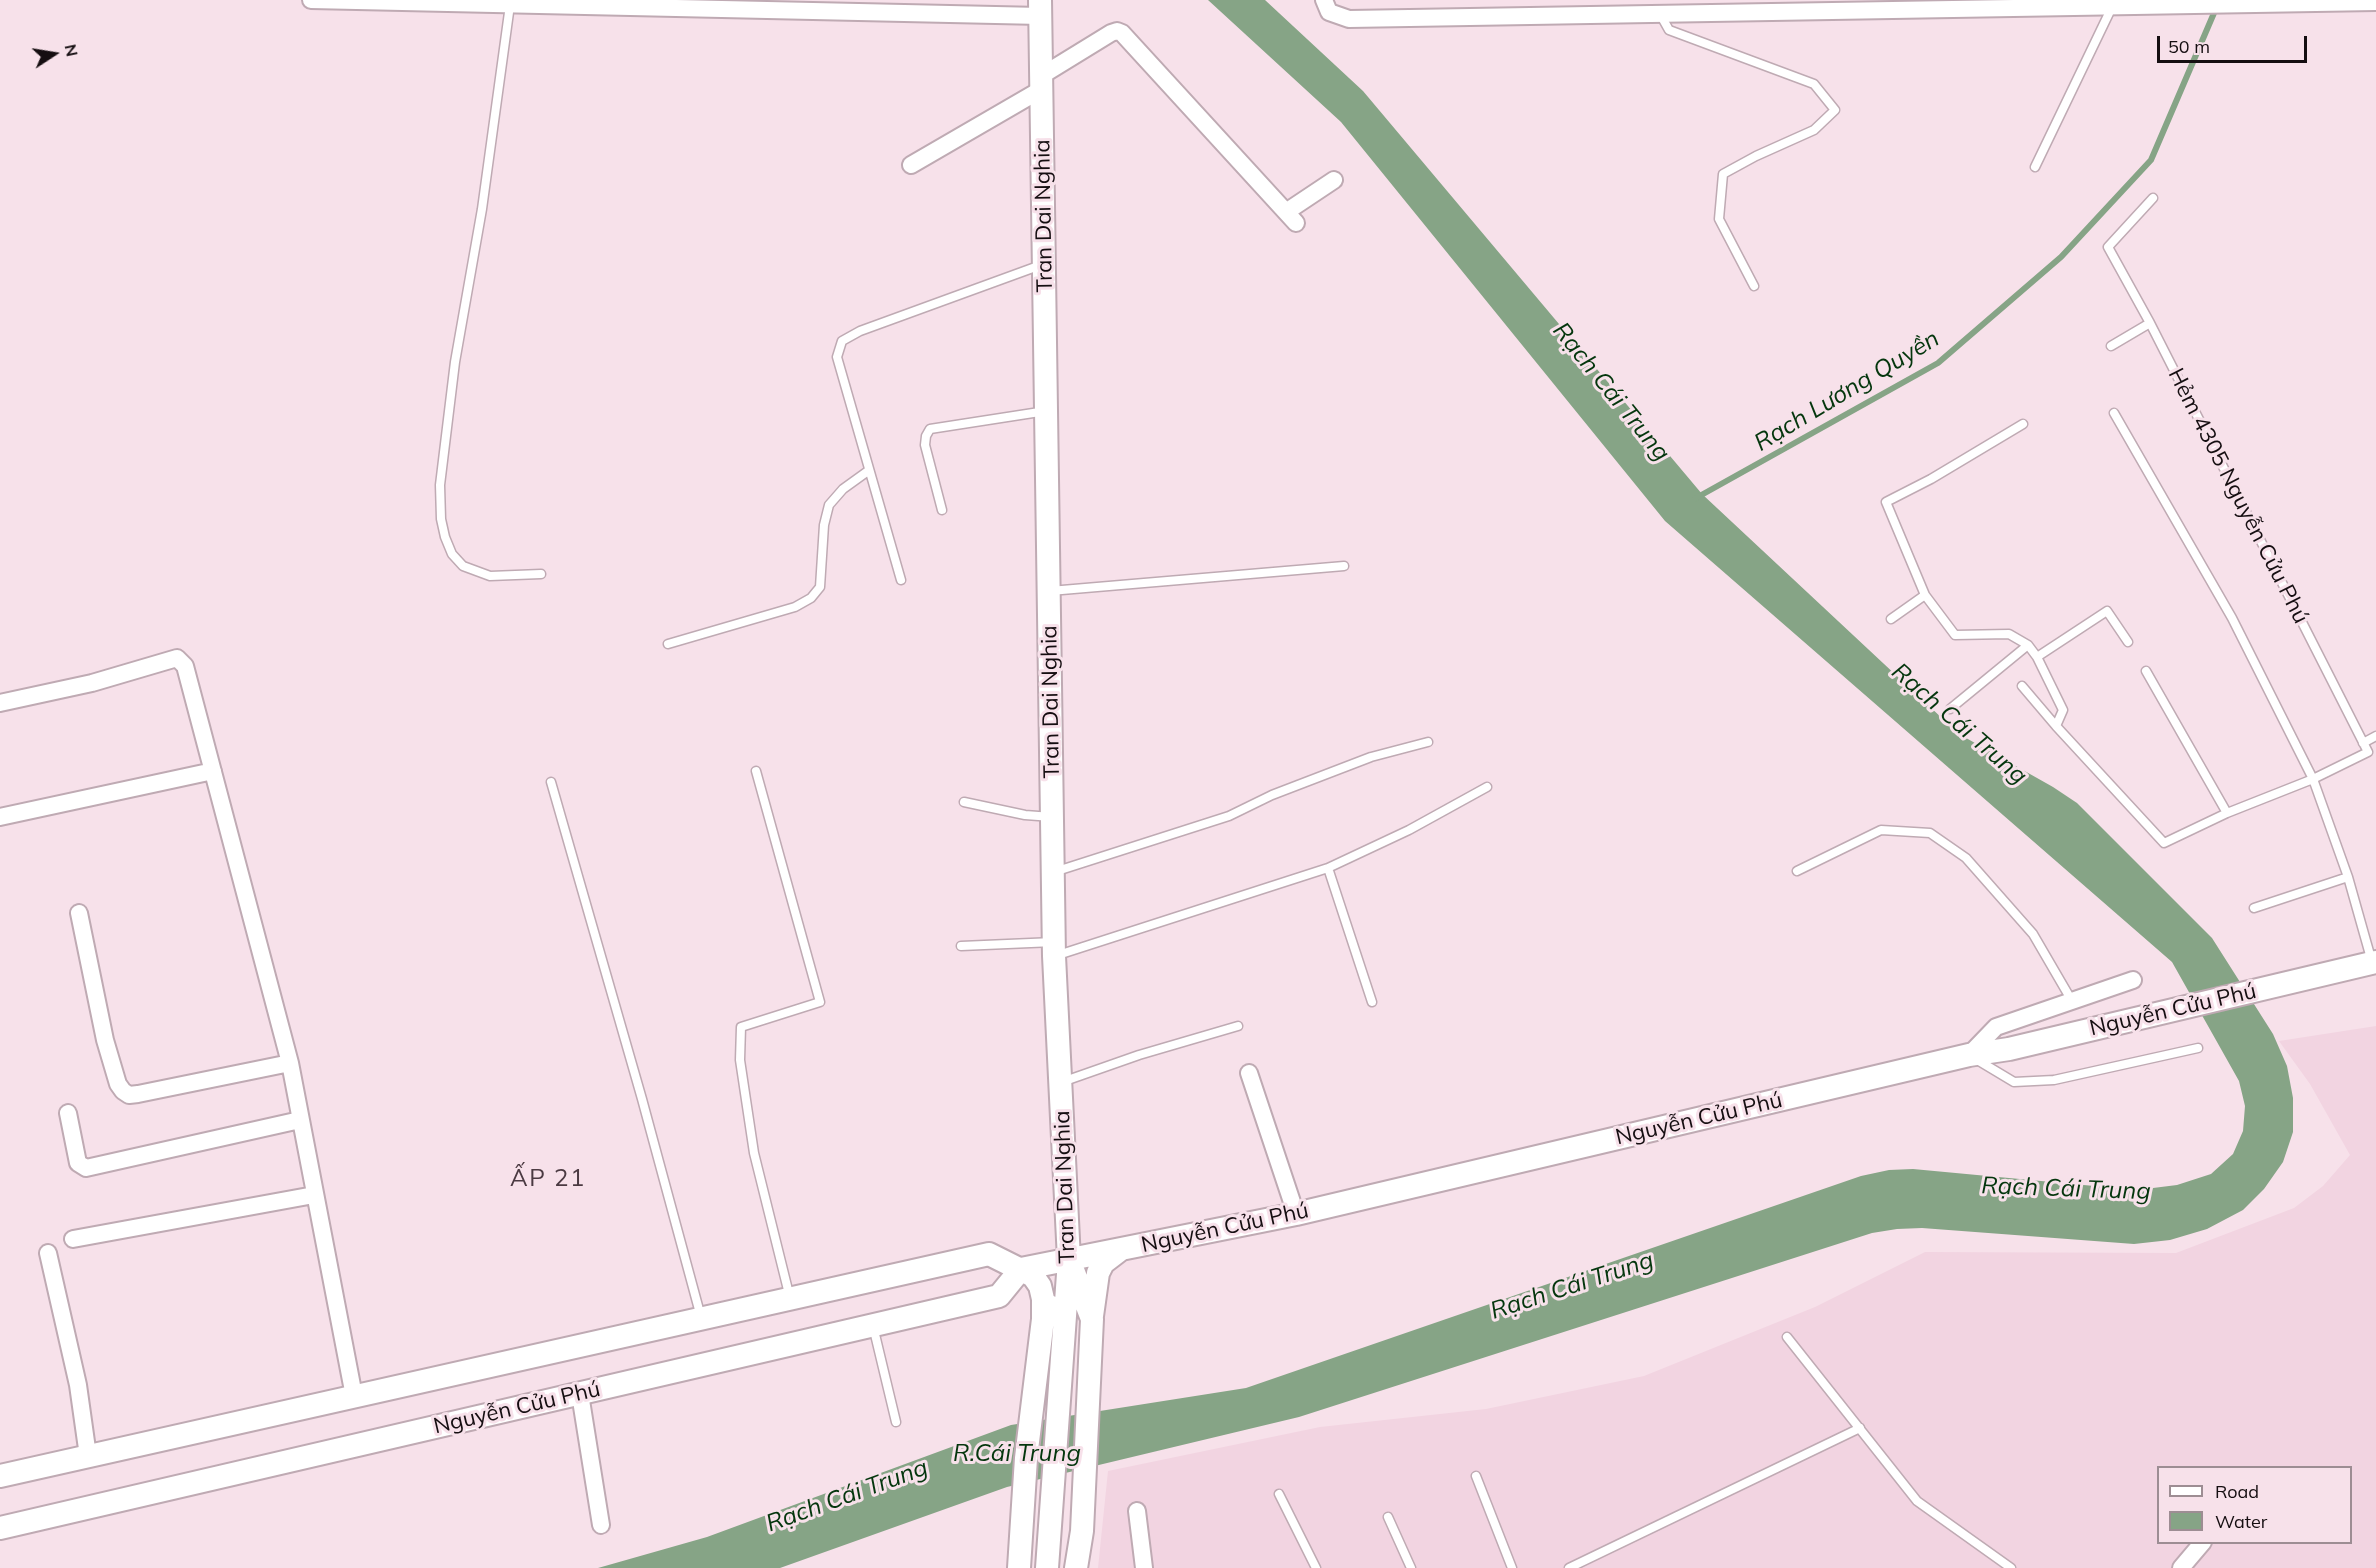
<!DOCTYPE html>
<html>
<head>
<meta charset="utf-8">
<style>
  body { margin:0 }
  #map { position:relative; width:2376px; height:1568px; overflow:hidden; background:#f7e1ea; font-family:Mulish,sans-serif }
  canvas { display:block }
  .legend { position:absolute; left:2157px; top:1466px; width:195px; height:78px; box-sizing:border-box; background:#f7e1ea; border:2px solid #9d8d93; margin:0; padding:8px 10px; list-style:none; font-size:18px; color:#150e11 }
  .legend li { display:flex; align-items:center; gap:12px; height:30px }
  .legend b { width:30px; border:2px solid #9d8d93 }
  .north { position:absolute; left:24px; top:24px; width:60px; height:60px; -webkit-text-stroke:4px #f7e1ea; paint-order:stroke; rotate:78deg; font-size:16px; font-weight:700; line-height:24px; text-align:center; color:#150e11 }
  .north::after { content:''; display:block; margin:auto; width:21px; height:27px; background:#150e11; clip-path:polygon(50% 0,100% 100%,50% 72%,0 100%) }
  .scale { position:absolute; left:2157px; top:36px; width:150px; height:27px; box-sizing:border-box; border:3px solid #150e11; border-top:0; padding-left:8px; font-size:18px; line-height:21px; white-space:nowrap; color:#150e11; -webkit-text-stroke:4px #f7e1ea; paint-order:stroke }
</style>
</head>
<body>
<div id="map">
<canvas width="2376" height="1568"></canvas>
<ul class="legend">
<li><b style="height:8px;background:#fff"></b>Road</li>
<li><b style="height:16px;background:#86a486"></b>Water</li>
</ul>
<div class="north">N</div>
<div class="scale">50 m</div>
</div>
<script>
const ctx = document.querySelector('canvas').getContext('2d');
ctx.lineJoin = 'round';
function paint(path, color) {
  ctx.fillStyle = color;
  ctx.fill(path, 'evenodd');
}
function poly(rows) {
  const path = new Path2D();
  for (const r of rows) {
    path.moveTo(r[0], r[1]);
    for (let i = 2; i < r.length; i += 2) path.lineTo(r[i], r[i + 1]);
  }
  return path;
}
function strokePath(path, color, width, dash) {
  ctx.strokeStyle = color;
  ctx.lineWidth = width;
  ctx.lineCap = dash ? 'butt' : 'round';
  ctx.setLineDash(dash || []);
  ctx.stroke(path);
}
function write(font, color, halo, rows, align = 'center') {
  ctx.font = font + ' Mulish,sans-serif';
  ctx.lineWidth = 6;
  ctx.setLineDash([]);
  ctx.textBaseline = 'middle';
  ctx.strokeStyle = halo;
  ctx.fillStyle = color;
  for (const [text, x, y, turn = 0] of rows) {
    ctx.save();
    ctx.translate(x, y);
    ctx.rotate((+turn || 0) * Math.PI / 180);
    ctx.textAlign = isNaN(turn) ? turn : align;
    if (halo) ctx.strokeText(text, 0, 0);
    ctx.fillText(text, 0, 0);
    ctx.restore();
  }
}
const built = poly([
  [2376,1026,2376,1568,1098,1568,1108,1471,1320,1427,1486,1409,1644,1376,1815,1307,1925,1252,2176,1253,2294,1208,2323,1186,2350,1155,2310,1084,2279,1041],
  [2158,1468,2350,1468,2350,1542,2158,1542]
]);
const water = poly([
  [1208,0,1265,0,1363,91,1702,494,1959,734,2053,787,2077,803,2212,938,2273,1034,2287,1066,2293,1098,2293,1132,2283,1162,2264,1189,2243,1210,2207,1229,2170,1240,2134,1244,1922,1228,1897,1229,1872,1233,1299,1417,1007,1487,780,1568,598,1568,707,1537,1011,1425,1246,1388,1861,1176,1889,1170,1913,1169,2137,1190,2177,1185,2211,1174,2233,1154,2243,1131,2245,1106,2239,1081,2172,962,1665,521,1341,122]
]);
const stream = poly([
  [1696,498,1938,363,2061,257,2151,160,2217,6]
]);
const lane = poly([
  [510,5,482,209,455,362,440,485,441,519,445,537,452,554,463,566,490,576,541,574],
  [1660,14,1669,30,1814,84,1835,110,1814,130,1756,156,1723,174,1719,219,1754,286],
  [2035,167,2112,7],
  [2153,198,2108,247,2150,323,2368,752,2313,779,2348,877,2372,962],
  [2111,346,2150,323],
  [2023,424,1931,479,1886,502,1925,595,1955,635,2009,634,2028,645,2037,657,2063,710,2056,726,2164,843,2227,813,2313,779,2232,618,2114,413],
  [942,510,925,445,926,436,930,429,1046,411],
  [901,580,837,357,842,341,860,331,1041,265],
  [1050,591,1344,566],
  [1891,619,1925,595],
  [668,644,795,607,811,598,820,587,824,525,829,505,843,489,868,471],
  [2037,657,2107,611,2128,642],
  [2146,671,2227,813],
  [2022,686,2056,726],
  [1950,709,2028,645],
  [2363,743,2376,736],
  [756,771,820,1002,741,1027,740,1060,754,1153,790,1298],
  [551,782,642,1099,701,1317],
  [964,802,1025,815,1052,817],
  [1328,868,1372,1002],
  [1797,871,1881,830,1930,833,1966,858,2033,934,2072,1001],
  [1054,872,1229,816,1272,795,1371,757,1428,742],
  [2254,908,2348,877],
  [961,946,1054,942],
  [1055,956,1328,868,1409,830,1487,787],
  [1974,1058,2014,1082,2054,1080,2198,1048],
  [1062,1082,1139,1055,1238,1026],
  [873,1326,896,1422],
  [1787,1337,1917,1501,2011,1568],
  [1476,1476,1512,1568],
  [1279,1494,1316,1568],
  [1388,1517,1411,1568],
  [1569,1568,1860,1428]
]);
const street = poly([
  [311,0,1041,16],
  [1324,0,1329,12,1349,19,2376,2],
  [1041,76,1111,33,1117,31,1122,33,1296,223],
  [911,165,1042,89],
  [1286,212,1334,180],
  [0,703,92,683,177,658,185,666,290,1063,354,1396],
  [0,817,213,771],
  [79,913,105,1040,118,1084,123,1091,129,1095,138,1094,290,1063],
  [1969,1055,1996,1027,2133,980],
  [1249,1073,1296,1214],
  [68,1113,78,1163,86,1168,300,1120],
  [73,1239,314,1195],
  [48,1253,78,1385,88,1456],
  [580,1394,601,1525],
  [1137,1511,1144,1568],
  [2181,1568,2203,1542]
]);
const secondary = poly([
  [1040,0,1054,956,1069,1260,1047,1568],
  [1073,1270,1092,1319,1082,1531,1076,1568],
  [1092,1316,1098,1273,1103,1263,1120,1250],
  [0,1476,989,1254,1033,1276,1040,1286,1043,1299,1043,1319],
  [0,1528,999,1296,1021,1269,1296,1214,1969,1055,2009,1049,2376,962],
  [1019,1568,1026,1458,1043,1319,1049,1306]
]);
const streetNames = [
  ["Tran Dai Nghia",1044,216,-91],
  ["Hẻm 4305 Nguyễn Cửu Phú",2238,496,63],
  ["Tran Dai Nghia",1051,702,-91],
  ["Nguyễn Cửu Phú",2173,1010,-13],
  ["Nguyễn Cửu Phú",1699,1119,-13],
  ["Tran Dai Nghia",1065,1187,-92],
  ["Nguyễn Cửu Phú",1225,1228,-12],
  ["Nguyễn Cửu Phú",517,1408,-13]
];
const waterNames = [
  ["Rạch Lương Quyền",1847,391,-31],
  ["Rạch Cái Trung",1611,392,51],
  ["Rạch Cái Trung",1959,724,41],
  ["Rạch Cái Trung",2066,1189,2],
  ["Rạch Cái Trung",1572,1286,-18],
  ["R.Cái Trung",1017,1454],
  ["Rạch Cái Trung",847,1496,-20]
];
const neighbourhoodNames = [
  ["ẤP 21",548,1179]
];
paint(built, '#f2d4e1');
paint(water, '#86a486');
strokePath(stream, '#86a486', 6);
strokePath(lane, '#bfaab3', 11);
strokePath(street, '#bfaab3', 20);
strokePath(secondary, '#bfaab3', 26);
strokePath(lane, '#fff', 8);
strokePath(street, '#fff', 16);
strokePath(secondary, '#fff', 22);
write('22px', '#150e11', '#f7e1ea', streetNames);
write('italic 24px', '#04360d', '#f7e1ea', waterNames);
ctx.letterSpacing = '1.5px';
write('24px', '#4b3a42', '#f7e1ea', neighbourhoodNames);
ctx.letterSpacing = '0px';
</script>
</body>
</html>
